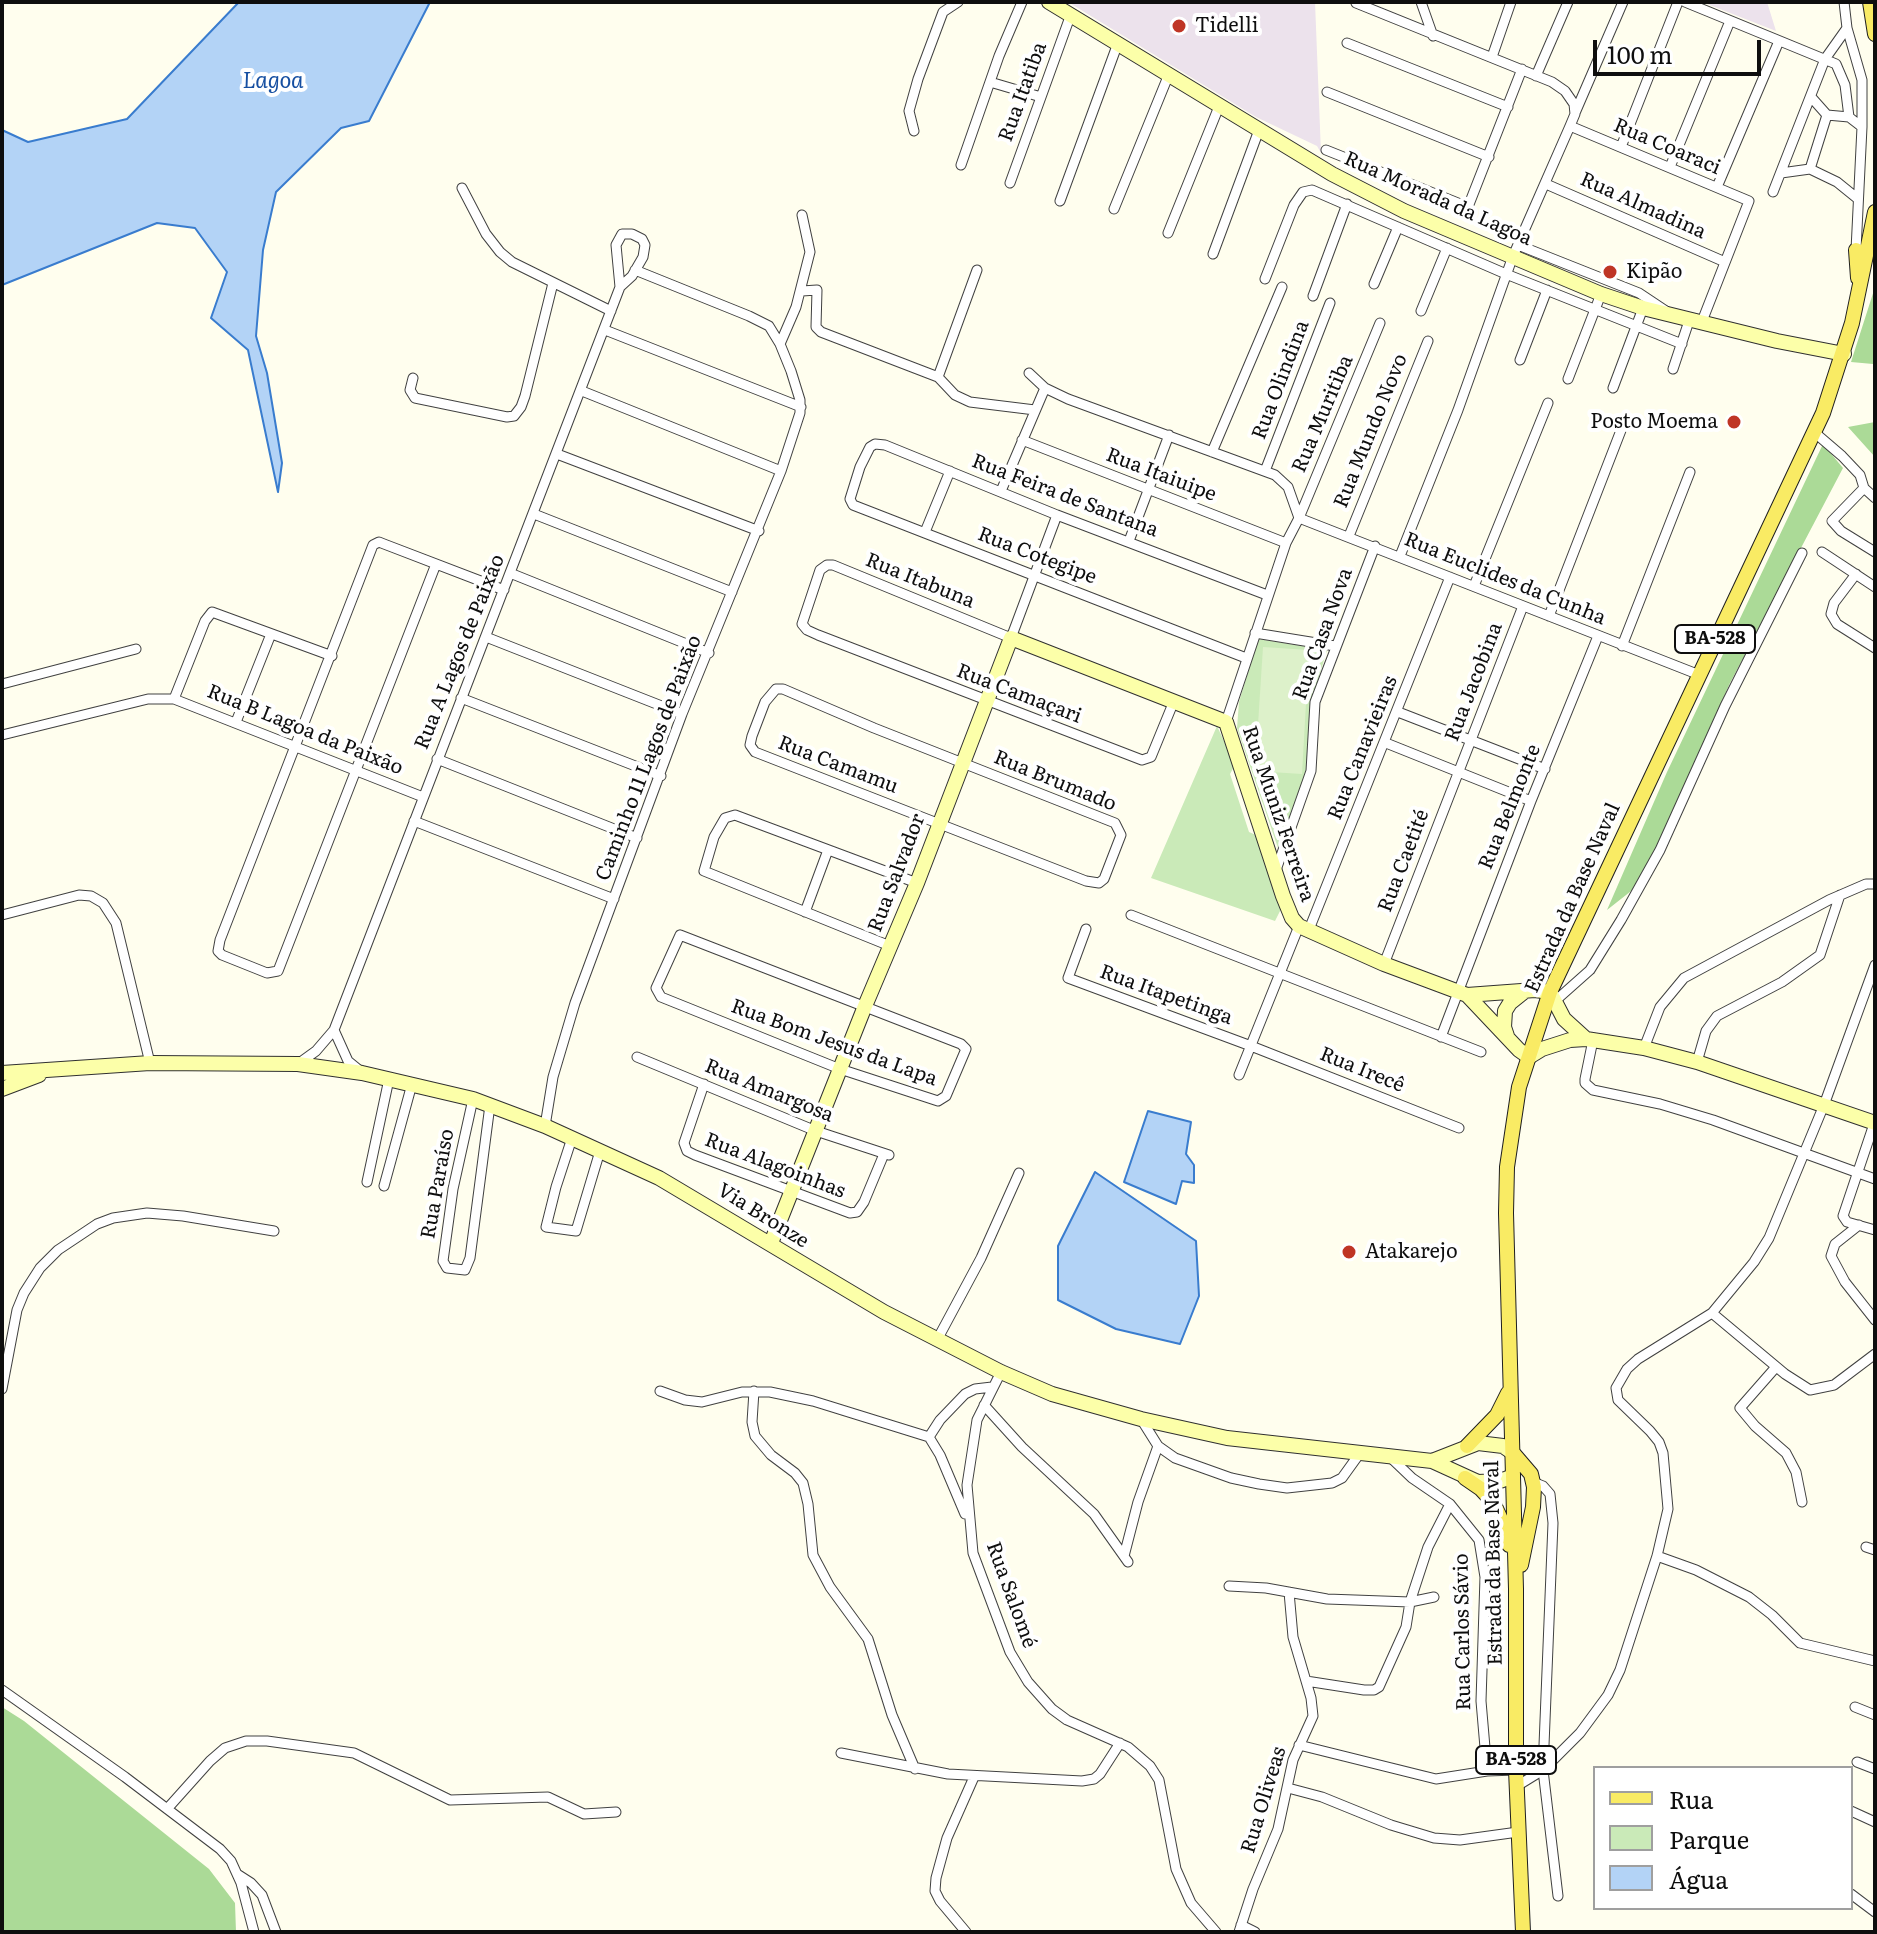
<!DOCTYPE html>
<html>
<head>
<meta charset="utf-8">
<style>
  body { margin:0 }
  #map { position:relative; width:1877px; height:1934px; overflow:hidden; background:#fffeee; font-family:Literata,serif }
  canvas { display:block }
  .frame { position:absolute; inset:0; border:4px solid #0e0e0e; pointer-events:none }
  .legend { position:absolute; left:1593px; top:1766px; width:260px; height:144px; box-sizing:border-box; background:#fff; border:2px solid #9f9f9f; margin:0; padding:10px 14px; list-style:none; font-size:24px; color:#0e0e0e }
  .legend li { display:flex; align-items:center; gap:16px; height:40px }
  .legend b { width:40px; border:2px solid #9f9f9f }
  .scale { position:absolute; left:1593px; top:40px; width:168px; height:36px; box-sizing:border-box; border:4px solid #0e0e0e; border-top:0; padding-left:10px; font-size:24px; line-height:28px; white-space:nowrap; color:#0e0e0e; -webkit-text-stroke:6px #fff; paint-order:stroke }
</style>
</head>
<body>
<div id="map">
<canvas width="1877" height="1934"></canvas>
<div class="frame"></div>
<ul class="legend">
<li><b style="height:10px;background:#f9eb64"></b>Rua</li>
<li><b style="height:22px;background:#caeab8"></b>Parque</li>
<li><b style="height:22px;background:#b3d3f6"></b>Água</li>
</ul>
<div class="scale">100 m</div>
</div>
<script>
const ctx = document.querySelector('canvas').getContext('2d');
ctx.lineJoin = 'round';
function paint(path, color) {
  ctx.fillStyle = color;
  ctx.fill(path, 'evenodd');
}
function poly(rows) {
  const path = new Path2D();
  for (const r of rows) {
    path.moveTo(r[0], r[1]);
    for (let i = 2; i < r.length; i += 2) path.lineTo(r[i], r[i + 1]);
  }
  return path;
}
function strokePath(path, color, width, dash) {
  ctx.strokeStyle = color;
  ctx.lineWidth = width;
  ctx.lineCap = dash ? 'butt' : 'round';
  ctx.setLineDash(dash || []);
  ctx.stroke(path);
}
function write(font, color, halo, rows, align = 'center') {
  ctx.font = font + ' Literata,serif';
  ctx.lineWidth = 8;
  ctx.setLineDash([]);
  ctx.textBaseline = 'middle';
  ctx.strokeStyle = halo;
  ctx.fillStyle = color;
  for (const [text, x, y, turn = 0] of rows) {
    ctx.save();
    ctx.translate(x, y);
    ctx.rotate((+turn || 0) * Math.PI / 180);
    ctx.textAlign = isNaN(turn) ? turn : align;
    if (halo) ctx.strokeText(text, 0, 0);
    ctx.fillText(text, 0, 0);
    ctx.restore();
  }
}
const industrial = poly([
  [1068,2,1315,2,1321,153,1317,146,1256,117],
  [1702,2,1767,2,1776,31]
]);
const green = poly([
  [1258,639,1327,650,1312,700,1306,775,1278,848,1237,728,1239,702],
  [1217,726,1235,765,1230,774,1249,832,1258,836,1281,909,1275,921,1151,878]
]);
const forest = poly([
  [1875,287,1875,362,1873,364,1851,362],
  [1875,422,1875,457,1848,427],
  [1823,444,1843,468,1730,683,1640,884,1607,910,1667,772],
  [2,1707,24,1721,209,1869,235,1903,236,1932,2,1932]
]);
const pitch = poly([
  [1263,647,1309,650,1302,774,1255,771]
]);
const water = poly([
  [239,2,430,2,369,121,341,128,276,192,263,250,256,336,267,373,282,463,278,492,248,350,211,318,227,272,195,228,157,223,2,285,2,130,28,142,127,119,239,2],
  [1148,1111,1191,1122,1186,1154,1194,1165,1194,1183,1182,1181,1176,1204,1124,1182,1148,1111],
  [1095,1172,1196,1241,1199,1296,1180,1344,1116,1329,1058,1300,1058,1246,1095,1172]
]);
const street = poly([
  [1421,2,1433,36],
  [1685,2,1836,64,1845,85,1849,117,1862,127,1856,250],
  [1356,3,1552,82,1565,91,1574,104,1575,114,1570,126,1513,256,1458,410,1400,556],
  [1847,28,1862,80,1862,127],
  [1347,43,1508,107],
  [1492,57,1511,2],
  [1536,76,1568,2],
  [990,82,1041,97],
  [1327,92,1489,157],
  [1575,113,1623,2],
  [1827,115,1849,117],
  [1570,126,1749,201,1701,324],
  [914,131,909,111,918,79,943,12,958,2],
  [1621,147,1678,2],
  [1326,150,1468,207],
  [961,165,999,56,1022,2],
  [1670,167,1730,21],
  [1810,169,1827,115,1811,97],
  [1781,173,1810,169,1837,182,1858,199],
  [1010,183,1071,14],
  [1546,184,1725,262],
  [1717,187,1779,41],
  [462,188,486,234,500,252,512,262,611,311],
  [1773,192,1825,59,1847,28,1844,2],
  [1060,201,1118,43],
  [1114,209,1169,74],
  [1466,212,1522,69],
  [1168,233,1220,104],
  [1518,245,1639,293,1666,311],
  [1213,254,1259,130],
  [1265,279,1294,205,1303,192,1312,190,1506,274,1682,344],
  [1374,284,1398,227],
  [802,291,817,290,816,327,821,332,938,377,955,395,970,402,1035,410],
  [1313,296,1347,204],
  [1421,311,1447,248],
  [605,330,801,407],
  [780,344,796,307,810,252,802,215],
  [1520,360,1547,290],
  [1673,369,1689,321],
  [1029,373,1045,388,1068,399,1275,475,1288,487,1299,518],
  [938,377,977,270],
  [413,378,410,390,415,398,507,417,514,416,521,407,525,396,553,283],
  [1568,379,1601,294],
  [1613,388,1643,308],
  [582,391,781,471],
  [1814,432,1842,456,1860,475,1864,488,1875,498],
  [1022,440,1286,543],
  [1212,452,1282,287],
  [557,454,759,531],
  [1265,471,1330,303],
  [1864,488,1832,521,1841,531,1875,552],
  [1001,491,1045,388],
  [534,514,732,592],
  [1057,515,1011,638,833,565,827,565,820,570,802,624,807,630,818,635,1142,760,1151,757,1174,701],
  [1299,518,1697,674],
  [925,532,950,471],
  [1349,536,1428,341],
  [1129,541,1169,435],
  [1822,552,1875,587],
  [436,564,278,971,267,973,222,955,218,951,220,940,373,545,379,542,384,544,504,590],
  [510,573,709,653],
  [1856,574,1834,603,1831,614,1837,624,1875,648],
  [1474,586,1548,403],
  [1549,616,1625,420],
  [1255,633,1335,646],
  [486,637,682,714],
  [1622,646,1690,472],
  [1246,658,853,505,850,499,860,467,870,447,875,444,885,445,1057,515,1267,595],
  [2,684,136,649],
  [776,689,783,689,874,728,1115,823,1121,835,1104,879,1099,883,1086,881,755,752,750,745,752,736,765,702,776,689],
  [461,698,661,776],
  [174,699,205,621,212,612,332,656],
  [1398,712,1545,769],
  [236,722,271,634],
  [1226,722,1286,543,1299,518,1380,323],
  [2,735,148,699,174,699,423,797],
  [1386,743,1531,801],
  [437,759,637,838],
  [414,821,614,899],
  [1276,870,1311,771,1315,702,1375,546],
  [805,912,828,850],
  [2,915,79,895,91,896,103,903,116,923,150,1063],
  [1131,915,1481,1052],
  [1086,929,1068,978,1251,1046,1459,1128],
  [1308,932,1450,577],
  [680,935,961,1044,966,1049,946,1096,938,1101,840,1069,661,997,656,988,680,935],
  [890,946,704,871,714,837,725,818,735,815,917,883],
  [1384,964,1523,606],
  [1554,1002,1590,970,1621,920,1660,850,1725,706,1802,553],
  [334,1030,348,1061,359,1070],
  [1441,1037,1531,801,1598,636],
  [1593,1040,1585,1079,1585,1083,1593,1090,1660,1104,1713,1120,1875,1179],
  [1644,1048,1660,1007,1684,978,1829,900,1866,884,1875,884],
  [637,1057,816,1131,889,1155],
  [1697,1062,1706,1031,1717,1016,1782,982,1820,955,1840,895],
  [298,1064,316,1051,334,1030,620,287,632,276,643,257,645,245,642,239,632,234,622,234,616,245,620,287],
  [1239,1075,1299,926],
  [704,1084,684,1143,687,1151,695,1155,850,1213,857,1212,864,1202,884,1154],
  [473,1099,453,1189,443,1261,447,1268,465,1270,470,1258,490,1105],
  [1875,1121,1843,1216,1847,1222,1875,1230],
  [545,1126,553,1077,575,1003,682,714,781,471,800,413,800,400,791,371,780,344,769,326,749,316,635,270],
  [572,1138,556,1187,546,1227,576,1231,600,1151],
  [367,1182,389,1079],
  [384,1186,412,1084],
  [1859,1225,1835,1244,1831,1256,1845,1282,1875,1320],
  [1712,1313,1785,1374,1810,1390,1834,1385,1875,1354],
  [937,1340,981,1258,1019,1173],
  [1776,1367,1740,1408,1755,1426,1786,1453,1796,1472,1802,1502],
  [1001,1372,977,1420,967,1485,973,1553,1010,1652,1028,1682,1052,1709,1067,1720,1128,1747,1150,1766,1159,1780,1176,1869,1191,1903,1216,1932],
  [2,1389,17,1310,24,1293,40,1268,58,1250,97,1224,113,1218,147,1213,183,1216,274,1231],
  [660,1391,685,1400,702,1402,742,1392,770,1392,813,1401,929,1437],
  [754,1391,752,1422,755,1436,771,1455,795,1473,803,1483,808,1504,813,1555,830,1587,868,1639,892,1715,915,1769],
  [984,1405,1022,1447,1094,1514,1128,1562],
  [1141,1419,1158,1446,1175,1458,1231,1478,1259,1484,1287,1488,1332,1483,1342,1478,1360,1453],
  [929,1437,940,1455,965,1514],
  [929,1437,940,1420,965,1394,975,1389,992,1387],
  [1389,1456,1412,1478,1450,1504,1479,1540,1485,1577,1481,1701,1487,1771],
  [1533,1482,1543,1486,1550,1494,1553,1523,1543,1770,1558,1896],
  [1866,1547,1875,1550],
  [1124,1556,1138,1502,1158,1446],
  [1657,1556,1696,1570,1749,1597,1772,1615,1800,1643,1875,1661],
  [1229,1586,1266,1588,1327,1599,1410,1602,1434,1597],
  [1306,1681,1364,1690,1374,1690,1379,1687,1406,1627,1410,1602,1428,1547,1450,1504],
  [2,1690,125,1777,220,1849,231,1861,241,1883,254,1932],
  [1855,1707,1875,1715],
  [1299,1745,1436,1779,1487,1771,1516,1770],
  [841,1753,948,1774,1082,1781,1094,1779,1100,1774,1120,1743],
  [1857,1762,1875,1769],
  [1517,1786,1543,1770,1580,1733,1608,1695,1620,1670,1657,1556,1668,1509,1663,1453,1659,1442,1650,1431,1618,1400,1616,1388,1627,1369,1638,1359,1712,1313,1754,1262,1769,1238,1824,1105,1875,965],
  [1288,1788,1322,1797,1391,1825,1434,1838,1460,1840,1518,1832],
  [167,1809,210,1761,225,1748,246,1741,267,1741,354,1753,450,1800,548,1797,584,1814,616,1812],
  [1851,1811,1875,1822],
  [237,1874,251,1883,262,1895,276,1932],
  [1851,1894,1875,1912],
  [1241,1925,1255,1932],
  [966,1932,940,1901,935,1891,936,1878,947,1838,974,1777],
  [1239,1932,1253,1889,1278,1829,1293,1760,1313,1716,1311,1698,1293,1637,1289,1592]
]);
const secondary = poly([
  [1049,2,1332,174,1404,211,1601,294,1643,308,1777,341,1844,354],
  [1467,995,1519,1050,1529,1057,1542,1049,1570,1040,1586,1039,1644,1048,1697,1062,1875,1123],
  [1507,1036,1504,1027,1505,1011,1510,1003,1525,991],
  [2,1073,150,1063,298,1064,362,1073,473,1099,545,1126,659,1178,884,1312,1001,1372,1052,1394,1141,1419,1227,1438,1432,1461,1478,1482,1500,1481,1513,1476],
  [2,1089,39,1075],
  [771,1243,865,1006,917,883,1011,638,1226,722,1283,896,1292,918,1299,926,1384,964,1467,995,1535,990,1550,992,1564,1019,1586,1039],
  [1432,1461,1478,1443,1503,1446,1513,1453]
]);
const primary = poly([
  [1870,2,1875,34],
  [1856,250,1858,278],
  [1467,1446,1497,1415,1508,1393],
  [1513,1453,1531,1474,1534,1487,1533,1507,1521,1565],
  [1465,1478,1481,1489,1493,1502,1504,1526,1509,1545],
  [1523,1932,1516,1770,1516,1589,1506,1213,1507,1167,1519,1087,1550,992,1823,413,1852,323,1875,212]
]);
const markers = [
  [1179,26,8,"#bf3525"],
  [1610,272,8,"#bf3525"],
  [1734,422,8,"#bf3525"],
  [1349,1252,8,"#bf3525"]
];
const shields = [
  [1715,639,80],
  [1516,1760,80]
];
const shieldNames = [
  ["BA-528",1715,639],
  ["BA-528",1516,1760]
];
const poiNames = [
  ["Tidelli",1195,26],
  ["Kipão",1626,272],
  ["Posto Moema",1718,422,"right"],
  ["Atakarejo",1365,1252]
];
const streetNames = [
  ["Rua Itatiba",1023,92,-70],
  ["Rua Coaraci",1667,147,23],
  ["Rua Morada da Lagoa",1438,199,24],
  ["Rua Almadina",1643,206,24],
  ["Rua Olindina",1281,380,-69],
  ["Rua Muritiba",1323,414,-67],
  ["Rua Mundo Novo",1371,431,-68],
  ["Rua Itaiuipe",1161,475,21],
  ["Rua Feira de Santana",1065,496,21],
  ["Rua Cotegipe",1037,556,21],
  ["Rua Euclides da Cunha",1505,579,22],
  ["Rua Itabuna",920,581,22],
  ["Rua Casa Nova",1323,634,-70],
  ["Rua A Lagos de Paixão",460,652,-68],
  ["Rua Jacobina",1474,682,-69],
  ["Rua Camaçari",1019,694,21],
  ["Rua B Lagoa da Paixão",305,730,22],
  ["Rua Canavieiras",1363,748,-68],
  ["Caminho 11 Lagos de Paixão",649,758,-69],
  ["Rua Camamu",838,765,21],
  ["Rua Brumado",1055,781,22],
  ["Rua Belmonte",1510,807,-68],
  ["Rua Muniz Ferreira",1278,814,71],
  ["Rua Caetité",1404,861,-69],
  ["Rua Salvador",897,873,-69],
  ["Estrada da Base Naval",1573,898,-66],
  ["Rua Itapetinga",1166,995,20],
  ["Rua Bom Jesus da Lapa",834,1043,20],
  ["Rua Irecê",1362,1070,22],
  ["Rua Amargosa",769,1091,22],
  ["Rua Alagoinhas",775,1166,21],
  ["Rua Paraíso",438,1184,-80],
  ["Via Bronze",763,1216,32],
  ["Estrada da Base Naval",1494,1563,-91],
  ["Rua Salomé",1011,1595,70],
  ["Rua Carlos Sávio",1463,1632,-91],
  ["Rua Oliveas",1264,1800,-73]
];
const waterNames = [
  ["Lagoa",273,82]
];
paint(industrial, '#ece2ec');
paint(green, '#caeab8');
paint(forest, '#abda97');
paint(pitch, '#ddf1ca');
paint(water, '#b3d3f6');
strokePath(water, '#397cce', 2);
strokePath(street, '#414141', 11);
strokePath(secondary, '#303030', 16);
strokePath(primary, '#1f1f1f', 16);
strokePath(street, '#fff', 9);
strokePath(secondary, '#fcffa9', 14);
strokePath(primary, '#f9eb64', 14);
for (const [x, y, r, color] of markers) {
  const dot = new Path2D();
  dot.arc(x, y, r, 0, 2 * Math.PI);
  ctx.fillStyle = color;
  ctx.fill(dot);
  strokePath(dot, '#fff', 3);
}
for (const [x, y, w] of shields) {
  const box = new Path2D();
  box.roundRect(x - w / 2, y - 14, w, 28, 6);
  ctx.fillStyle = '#fff';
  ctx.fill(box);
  strokePath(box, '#0e0e0e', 2);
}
write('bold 18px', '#0e0e0e', null, shieldNames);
write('20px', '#0e0e0e', '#fff', poiNames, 'left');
write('20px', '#0e0e0e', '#fff', streetNames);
write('italic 22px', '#164fa1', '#fff', waterNames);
</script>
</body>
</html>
